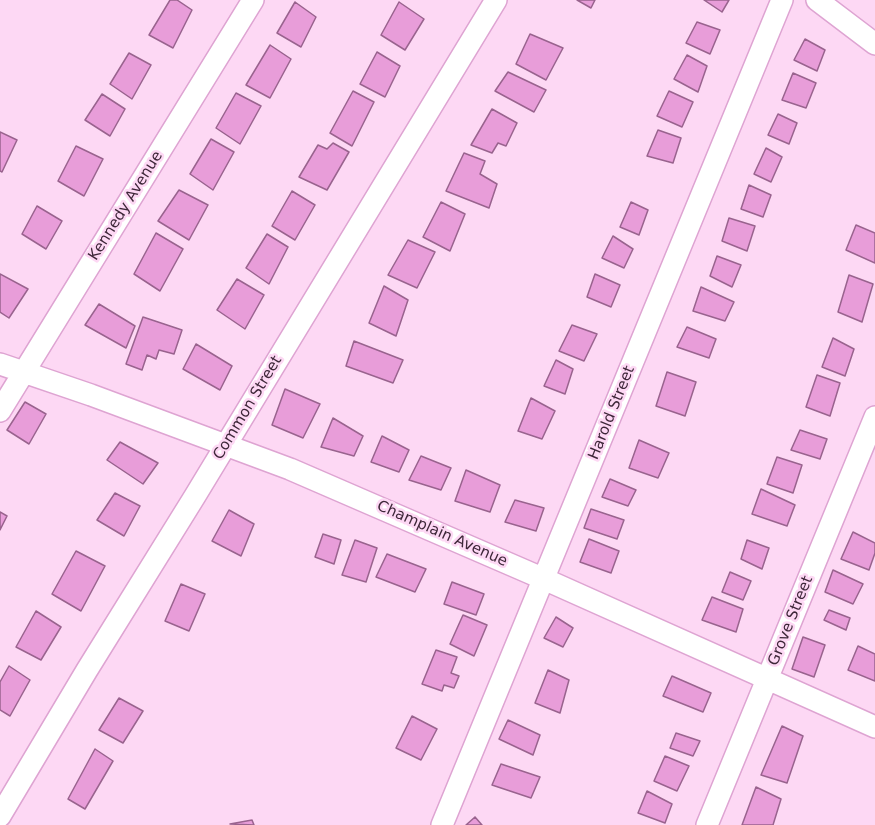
<!DOCTYPE html>
<html>
<head>
<meta charset="utf-8">
<style>
  body { margin:0 }
  canvas { display:block; background:#fdd8f4 }
</style>
</head>
<body>
<canvas width="875" height="825"></canvas>
<script>
const ctx = document.querySelector('canvas').getContext('2d');
ctx.lineJoin = 'round';
function paint(path, color) {
  ctx.fillStyle = color;
  ctx.fill(path, 'evenodd');
}
function poly(rows) {
  const path = new Path2D();
  for (const r of rows) {
    path.moveTo(r[0], r[1]);
    for (let i = 2; i < r.length; i += 2) path.lineTo(r[i], r[i + 1]);
  }
  return path;
}
function strokePath(path, color, width, dash) {
  ctx.strokeStyle = color;
  ctx.lineWidth = width;
  ctx.lineCap = dash ? 'butt' : 'round';
  ctx.setLineDash(dash || []);
  ctx.stroke(path);
}
function write(font, color, halo, rows, align = 'center') {
  ctx.font = font + ' "DejaVu Sans",sans-serif';
  ctx.lineWidth = 5;
  ctx.setLineDash([]);
  ctx.textBaseline = 'middle';
  ctx.strokeStyle = halo;
  ctx.fillStyle = color;
  for (const [text, x, y, turn = 0] of rows) {
    ctx.save();
    ctx.translate(x, y);
    ctx.rotate((+turn || 0) * Math.PI / 180);
    ctx.textAlign = isNaN(turn) ? turn : align;
    if (halo) ctx.strokeText(text, 0, 0);
    ctx.fillText(text, 0, 0);
    ctx.restore();
  }
}
const building = poly([
  [170,0,177,0,192,10,173,48,149,35,170,0],
  [577,0,595,0,591,8,577,0],
  [704,0,729,0,722,12,704,0],
  [295,2,316,17,301,47,277,33,295,2],
  [399,2,424,19,405,50,381,35,399,2],
  [697,22,720,30,710,54,686,43,697,22],
  [530,34,563,48,546,80,516,64,530,34],
  [805,39,825,50,817,71,794,60,805,39],
  [270,45,291,59,270,98,246,85,270,45],
  [377,52,400,66,385,97,360,84,377,52],
  [129,53,151,65,132,99,110,84,129,53],
  [687,55,707,66,698,92,674,79,687,55],
  [508,72,546,90,534,112,495,91,508,72],
  [793,73,816,83,806,108,782,100,793,73],
  [353,91,374,102,352,146,330,133,353,91],
  [669,91,693,102,682,127,657,116,669,91],
  [236,93,261,106,240,144,216,128,236,93],
  [102,94,125,109,110,136,85,120,102,94],
  [492,109,517,123,506,146,498,143,492,153,471,145,492,109],
  [778,114,797,123,789,144,768,135,778,114],
  [658,130,681,138,673,163,647,156,658,130],
  [0,132,17,140,2,172,0,171,0,132],
  [211,139,234,152,213,190,190,174,211,139],
  [333,143,349,152,327,190,299,177,318,145,327,149,333,143],
  [76,146,103,159,84,196,58,181,76,146],
  [766,148,782,157,771,182,754,174,766,148],
  [464,153,485,161,480,174,497,184,489,208,446,191,464,153],
  [749,185,771,195,763,217,741,209,749,185],
  [179,190,208,205,189,240,158,221,179,190],
  [292,191,315,205,295,240,272,226,292,191],
  [441,202,465,214,450,251,423,237,441,202],
  [631,202,648,210,639,235,620,227,631,202],
  [37,206,62,221,46,249,22,234,37,206],
  [729,218,755,226,747,251,722,241,729,218],
  [856,225,875,233,875,263,846,250,856,225],
  [156,233,183,249,160,291,134,274,156,233],
  [267,234,288,247,269,284,246,268,267,234],
  [613,236,633,249,624,268,602,258,613,236],
  [408,240,435,252,417,288,388,275,408,240],
  [717,256,741,265,732,287,710,276,717,256],
  [0,274,28,289,9,318,0,312,0,274],
  [595,274,620,285,611,307,587,297,595,274],
  [849,275,873,284,862,322,838,312,849,275],
  [237,279,264,295,245,329,217,310,237,279],
  [384,286,408,300,396,336,369,323,384,286],
  [701,287,734,302,725,321,693,311,701,287],
  [99,304,135,326,126,348,85,325,99,304],
  [143,317,182,330,174,354,159,350,156,359,147,355,142,370,126,364,143,317],
  [572,325,597,334,584,361,559,351,572,325],
  [687,327,716,339,709,358,677,347,687,327],
  [833,338,854,349,845,376,822,367,833,338],
  [354,341,403,360,393,383,346,366,354,341],
  [196,344,232,366,220,390,183,369,196,344],
  [556,360,573,369,565,394,544,386,556,360],
  [667,372,696,382,685,416,656,406,667,372],
  [817,375,840,383,830,416,806,407,817,375],
  [285,389,320,404,303,438,272,425,285,389],
  [531,398,555,411,542,439,518,431,531,398],
  [25,402,46,414,29,444,7,430,25,402],
  [333,418,363,436,354,456,321,447,333,418],
  [800,430,827,439,820,459,791,450,800,430],
  [382,436,409,450,399,472,371,462,382,436],
  [639,440,669,453,658,478,629,468,639,440],
  [120,442,158,463,143,484,107,460,120,442],
  [421,456,451,468,441,490,409,480,421,456],
  [777,457,802,465,793,493,767,484,777,457],
  [466,470,500,485,490,512,455,501,466,470],
  [610,479,636,490,628,506,602,497,610,479],
  [761,489,795,505,787,526,752,514,761,489],
  [115,493,140,506,124,536,97,520,115,493],
  [515,500,544,508,536,531,505,522,515,500],
  [591,509,624,520,617,539,584,528,591,509],
  [229,510,254,524,241,556,212,541,229,510],
  [0,512,7,516,0,530,0,512],
  [853,532,875,543,875,553,869,570,841,559,853,532],
  [323,534,341,540,334,564,315,557,323,534],
  [589,539,619,551,611,573,580,562,589,539],
  [355,540,377,548,366,582,342,575,355,540],
  [747,540,769,548,762,569,741,559,747,540],
  [76,551,105,566,81,611,52,594,76,551],
  [387,554,426,569,415,592,376,577,387,554],
  [833,570,863,584,853,604,825,592,833,570],
  [730,572,751,581,743,600,722,592,730,572],
  [452,582,484,594,476,615,444,604,452,582],
  [181,584,205,594,189,631,165,621,181,584],
  [712,597,743,609,736,632,702,620,712,597],
  [829,610,850,618,846,630,824,620,829,610],
  [36,611,61,627,41,660,16,647,36,611],
  [463,615,487,625,474,656,450,644,463,615],
  [556,617,573,628,563,647,544,638,556,617],
  [803,637,825,645,814,677,792,669,803,637],
  [858,646,875,654,875,681,848,670,858,646],
  [436,650,457,657,451,673,459,676,454,688,444,685,442,691,422,684,436,650],
  [9,666,30,680,10,716,0,710,0,682,9,666],
  [548,670,569,680,560,713,535,703,548,670],
  [672,676,711,693,703,712,663,696,672,676],
  [119,698,143,711,123,743,99,730,119,698],
  [412,716,437,729,421,760,396,748,412,716],
  [508,720,540,735,533,755,499,739,508,720],
  [782,726,803,736,787,783,761,775,782,726],
  [676,733,700,741,693,756,670,748,676,733],
  [95,749,113,761,85,809,68,799,95,749],
  [665,756,689,766,677,791,654,781,665,756],
  [501,764,540,777,531,798,492,785,501,764],
  [756,787,781,799,773,825,742,825,756,787],
  [647,791,672,804,665,823,638,813,647,791],
  [475,817,482,825,466,825,475,817],
  [252,820,254,825,230,824,252,820]
]);
const minor = poly([
  [817,0,875,44],
  [0,364,91,395,290,469,544,579,875,727],
  [0,411,253,0],
  [0,816,87,670,195,496,496,0],
  [442,825,782,0],
  [707,825,875,417]
]);
const streetNames = [
  ["Kennedy Avenue",126,206,-58],
  ["Common Street",248,408,-59],
  ["Harold Street",612,413,-68],
  ["Champlain Avenue",442,534,24],
  ["Grove Street",791,621,-68]
];
paint(building, '#e89dd9');
strokePath(building, '#99638e', 1.5);
strokePath(minor, '#dea4d2', 24);
strokePath(minor, '#fff', 21);
write('15px', '#3e2739', '#fdd8f4', streetNames);
</script>
</body>
</html>
